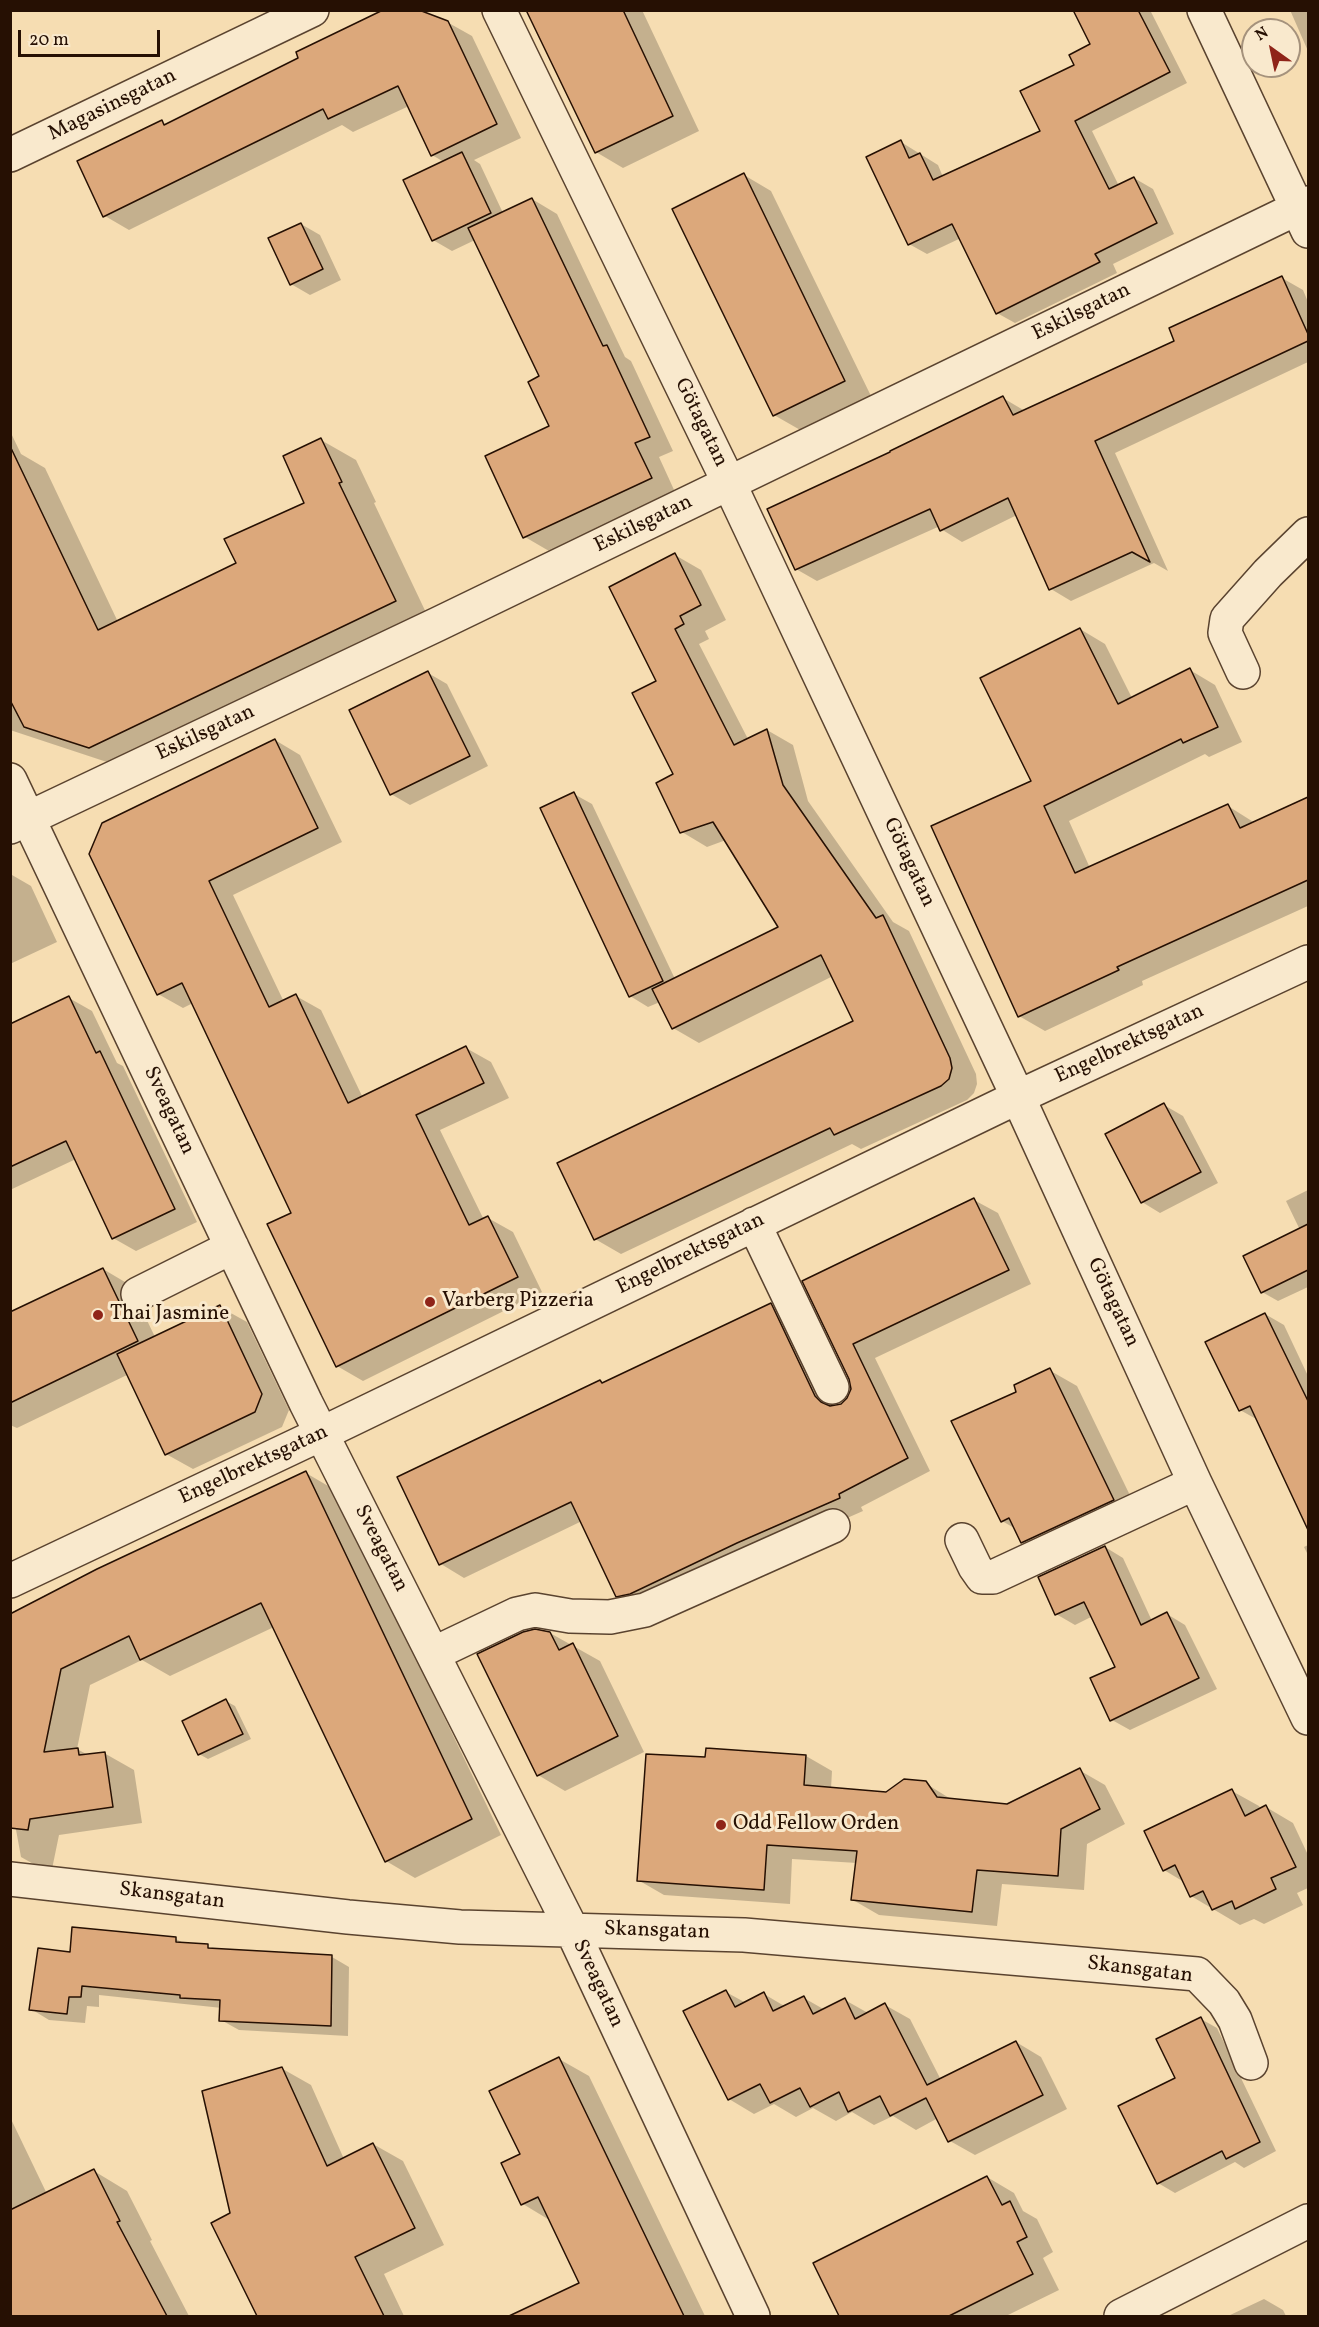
<!DOCTYPE html>
<html>
<head>
<meta charset="utf-8">
<style>
  body { margin:0 }
  #map { position:relative; width:1319px; height:2327px; overflow:hidden; background:#f6ddb2; font-family:Vollkorn,serif }
  canvas { display:block }
  .frame { position:absolute; inset:0; border:12px solid #261003; pointer-events:none }
  .north { position:absolute; left:1241px; top:18px; width:60px; height:60px; box-sizing:border-box; background:#f9e9cd; border:2px solid #a5927c; border-radius:50%; rotate:327deg; font-size:16px; font-weight:700; line-height:24px; text-align:center; color:#261003 }
  .north::after { content:''; display:block; margin:auto; width:21px; height:27px; background:#8f2418; clip-path:polygon(50% 0,100% 100%,50% 72%,0 100%) }
  .scale { position:absolute; left:18px; top:30px; width:142px; height:27px; box-sizing:border-box; border:3px solid #261003; border-top:0; padding-left:8px; font-size:18px; line-height:21px; white-space:nowrap; color:#261003; -webkit-text-stroke:4px #f9e9cd; paint-order:stroke }
</style>
</head>
<body>
<div id="map">
<canvas width="1319" height="2327"></canvas>
<div class="frame"></div>
<div class="north">N</div>
<div class="scale">20 m</div>
</div>
<script>
const ctx = document.querySelector('canvas').getContext('2d');
ctx.lineJoin = 'round';
function paint(path, color) {
  ctx.fillStyle = color;
  ctx.fill(path, 'evenodd');
}
function poly(rows) {
  const path = new Path2D();
  for (const r of rows) {
    path.moveTo(r[0], r[1]);
    for (let i = 2; i < r.length; i += 2) path.lineTo(r[i], r[i + 1]);
  }
  return path;
}
function strokePath(path, color, width, dash) {
  ctx.strokeStyle = color;
  ctx.lineWidth = width;
  ctx.lineCap = dash ? 'butt' : 'round';
  ctx.setLineDash(dash || []);
  ctx.stroke(path);
}
function write(font, color, halo, rows, align = 'center') {
  ctx.font = font + ' Vollkorn,serif';
  ctx.lineWidth = 6;
  ctx.setLineDash([]);
  ctx.textBaseline = 'middle';
  ctx.strokeStyle = halo;
  ctx.fillStyle = color;
  for (const [text, x, y, turn = 0] of rows) {
    ctx.save();
    ctx.translate(x, y);
    ctx.rotate((+turn || 0) * Math.PI / 180);
    ctx.textAlign = isNaN(turn) ? turn : align;
    if (halo) ctx.strokeText(text, 0, 0);
    ctx.fillText(text, 0, 0);
    ctx.restore();
  }
}
const shadow = poly([
  [528,10,642,10,699,131,623,168,596,152],
  [1074,10,1150,10,1187,83,1092,131,1119,186,1134,178,1153,189,1174,234,1113,264,1117,273,1015,323,997,313,961,238,927,254,909,244,901,142,938,165,943,177,1042,132,1076,65,1092,45],
  [1290,10,1308,10,1308,51],
  [447,22,472,36,521,138,474,160,480,164,503,213,532,199,557,214,625,357,631,361,673,451,659,457,675,492,549,551,525,537,551,426,541,377,475,240,452,251,433,240,444,162,432,155,409,106,353,132,342,125,129,230,105,216,161,122,167,125],
  [744,175,771,191,871,396,802,431,774,415],
  [301,224,320,235,341,280,310,295,291,284],
  [1282,278,1303,290,1308,302,1308,362,1115,453,1168,571,1154,563,1071,601,1051,589,1017,515,962,542,941,529,940,526,817,581,796,569,892,453,1003,398,1025,411,1176,342],
  [10,431,21,454,45,468,118,622,238,564,306,503,321,440,356,460,376,502,374,503,430,621,125,768,10,730],
  [675,555,701,570,726,620,705,631,709,639,699,644,748,739,767,730,793,745,808,801,893,922,909,931,976,1074,977,1084,974,1093,967,1100,861,1149,852,1144,621,1254,595,1239,855,1022,833,976,699,1043,673,1028,660,1002,648,1007,630,996,574,794,592,804,675,979,780,927,726,840,707,847,682,832,675,775,658,681],
  [1080,629,1105,644,1132,698,1190,670,1215,685,1242,742,1209,757,1205,754,1069,821,1090,868,1228,806,1255,823,1308,799,1308,906,1142,981,1143,985,1045,1031,1019,1016,1033,782],
  [428,673,447,684,488,766,410,805,391,794],
  [275,740,300,755,342,842,233,895,284,1002,296,996,321,1010,363,1098,466,1048,491,1062,509,1098,440,1130,484,1220,488,1218,513,1232,542,1292,363,1381,337,1366,293,1213,193,1003,183,1008,158,994,91,854],
  [12,875,31,886,57,942,10,964,10,876],
  [69,998,92,1011,117,1063,123,1066,197,1222,136,1251,113,1238,76,1159,10,1190,11,1107],
  [1164,1105,1183,1116,1218,1183,1160,1213,1142,1202],
  [1308,1190,1308,1287,1278,1301,1262,1292,1300,1230,1286,1201],
  [974,1200,998,1213,1031,1284,875,1358,930,1471,861,1507,863,1511,641,1609,617,1596,582,1521,464,1578,441,1564,399,1477,600,1381,604,1384,771,1304,794,1318,836,1406,841,1405,848,1399,852,1389,851,1379,804,1282],
  [103,1269,130,1285,155,1337,220,1307,247,1322,289,1410,282,1427,193,1469,166,1454,127,1375,17,1428,10,1425,10,1314],
  [1265,1314,1284,1325,1308,1376,1308,1527,1258,1420,1240,1410],
  [1049,1370,1077,1386,1140,1516,1050,1558,1023,1542,1016,1529,1002,1521,1018,1393],
  [306,1473,335,1490,501,1835,415,1878,386,1861,274,1627,170,1676,142,1660,90,1685,77,1749,88,1755,104,1753,134,1770,142,1823,59,1835,51,1874,21,1857,10,1797,10,1615],
  [1308,1545,1308,1555,1304,1547],
  [1105,1547,1123,1558,1152,1621,1167,1614,1185,1625,1217,1689,1130,1730,1112,1720,1117,1667,1093,1616,1075,1625,1056,1614],
  [550,1633,600,1661,644,1752,565,1791,538,1775],
  [226,1701,235,1706,251,1739,208,1759,199,1754],
  [806,1756,832,1771,831,1789,887,1794,925,1783,954,1801,1007,1806,1079,1770,1105,1785,1125,1824,1087,1844,1084,1890,1002,1884,997,1926,879,1915,853,1900,857,1863,792,1859,790,1904,664,1895,638,1880,706,1759],
  [1232,1791,1259,1806,1261,1810,1266,1807,1293,1823,1308,1855,1308,1888,1297,1893,1303,1905,1264,1924,1254,1919,1240,1925,1191,1896,1184,1882,1164,1870],
  [73,1928,176,1939,185,1944,207,1946,214,1950,332,1957,349,1967,348,2036,239,2030,221,2020,222,2008,99,1995,99,2007,87,2006,85,2023,49,2020,31,2009,72,1953],
  [726,1992,746,2003,764,1994,786,2007,804,1998,825,2010,845,2000,868,2013,885,2005,910,2019,941,2080,1016,2042,1041,2057,1067,2109,975,2155,950,2141,938,2118,916,2130,893,2116,874,2125,852,2112,836,2121,813,2108,796,2117,774,2104,754,2114,729,2099],
  [1201,2019,1217,2028,1276,2151,1244,2168,1235,2162,1175,2193,1158,2183,1177,2078],
  [559,2059,589,2076,705,2316,576,2316,564,2292,581,2283,551,2221,523,2204,522,2155],
  [281,2068,311,2085,344,2159,373,2144,403,2161,444,2245,384,2274,404,2316,271,2316,254,2307,231,2214],
  [10,2117,47,2194,94,2171,127,2191,152,2240,150,2241,189,2316,10,2316],
  [987,2177,1014,2193,1023,2211,1037,2219,1053,2252,1043,2258,1059,2290,1006,2316,840,2316,815,2264],
  [1264,2299,1283,2310,1286,2316,1228,2316]
]);
const building = poly([
  [383,10,419,10,448,21,497,124,431,156,398,86,328,119,323,109,103,217,77,161,162,120,164,125,298,58,296,52,383,10],
  [526,10,623,10,673,116,595,153,526,10],
  [1073,10,1138,10,1170,72,1075,121,1109,189,1134,177,1157,223,1095,254,1100,262,996,314,952,224,908,245,866,157,901,140,909,158,920,153,933,180,1040,131,1020,91,1074,65,1069,55,1090,44,1073,10],
  [462,152,491,213,432,241,403,180,462,152],
  [744,173,845,381,773,416,672,209,744,173],
  [532,198,603,346,607,345,650,437,635,443,652,478,523,538,485,456,549,426,528,382,539,376,468,228,532,198],
  [301,223,323,269,290,285,268,238,301,223],
  [1282,276,1308,334,1308,341,1095,441,1150,562,1132,552,1049,590,1008,498,940,531,930,509,795,570,767,509,890,452,890,451,1003,396,1013,415,1174,341,1169,328,1282,276],
  [321,438,342,482,339,483,396,601,89,748,24,727,10,700,10,446,98,630,236,563,224,539,304,503,283,456,321,438],
  [675,553,701,605,680,616,684,624,675,629,734,745,767,729,783,785,876,918,883,915,950,1058,952,1068,949,1079,941,1086,834,1135,830,1128,594,1240,557,1163,853,1021,821,955,672,1029,652,989,778,927,713,822,680,833,656,783,673,774,632,693,656,681,609,587,675,553],
  [1080,628,1118,704,1190,668,1218,727,1183,743,1181,739,1044,806,1075,873,1228,804,1240,828,1308,797,1308,880,1117,967,1119,970,1018,1017,931,826,1031,781,980,678,1080,628],
  [428,671,470,756,390,795,349,710,428,671],
  [275,739,318,828,209,881,269,1007,296,994,348,1103,466,1046,484,1083,416,1115,469,1225,488,1216,518,1277,336,1367,267,1224,291,1213,182,983,157,995,89,854,102,823,275,739],
  [574,792,663,981,629,997,540,808,574,792],
  [69,996,96,1053,100,1051,175,1209,112,1239,66,1141,10,1167,10,1024,69,996],
  [1164,1103,1201,1172,1141,1203,1105,1134,1164,1103],
  [974,1198,1009,1270,853,1344,908,1458,839,1494,840,1498,737,1543,630,1594,616,1597,571,1502,439,1565,397,1477,600,1380,602,1383,771,1303,815,1396,821,1402,830,1406,841,1404,847,1398,851,1389,849,1379,802,1281,974,1198],
  [1308,1224,1308,1270,1261,1293,1243,1256,1308,1224],
  [103,1268,138,1341,10,1403,10,1312,103,1268],
  [220,1305,262,1394,255,1412,165,1455,117,1354,220,1305],
  [1265,1313,1308,1401,1308,1530,1250,1406,1239,1411,1205,1342,1265,1313],
  [1050,1368,1114,1500,1021,1543,1009,1518,1001,1522,951,1421,1016,1392,1014,1385,1050,1368],
  [306,1471,472,1819,385,1862,261,1603,140,1660,129,1636,61,1669,44,1752,78,1748,79,1755,105,1752,113,1807,30,1819,28,1830,10,1828,10,1614,97,1569,306,1471],
  [1105,1546,1141,1625,1167,1612,1199,1678,1110,1721,1090,1678,1115,1667,1084,1602,1055,1615,1038,1577,1105,1546],
  [535,1629,550,1632,559,1650,573,1643,618,1736,537,1776,477,1654,523,1632,535,1629],
  [226,1699,243,1734,198,1755,182,1721,226,1699],
  [706,1748,806,1755,804,1785,886,1792,904,1779,926,1781,937,1797,1007,1804,1080,1768,1100,1809,1061,1829,1058,1876,977,1870,972,1912,851,1900,857,1851,767,1845,764,1890,637,1881,646,1754,705,1757,706,1748],
  [1232,1789,1245,1816,1266,1805,1296,1867,1271,1878,1276,1889,1235,1909,1232,1901,1212,1910,1203,1891,1190,1897,1175,1865,1163,1871,1144,1831,1232,1789],
  [72,1927,176,1937,176,1942,208,1944,208,1948,332,1955,331,2026,219,2021,220,2000,180,1998,180,1995,82,1986,81,1997,69,1997,67,2014,29,2010,38,1948,70,1952,72,1927],
  [726,1990,735,2007,764,1992,773,2011,804,1996,813,2014,845,1998,855,2019,885,2003,927,2085,1016,2041,1043,2095,948,2142,926,2098,890,2116,880,2096,848,2112,839,2092,810,2107,800,2088,770,2103,760,2084,728,2100,683,2011,726,1990],
  [1201,2017,1260,2142,1226,2159,1222,2151,1157,2184,1118,2106,1175,2078,1156,2039,1201,2017],
  [559,2057,684,2316,509,2316,579,2283,538,2197,521,2205,501,2163,520,2154,489,2091,559,2057],
  [282,2067,327,2166,373,2143,415,2228,355,2257,384,2316,257,2316,211,2223,230,2213,202,2091,282,2067],
  [94,2169,120,2221,117,2222,167,2316,10,2316,10,2210,94,2169],
  [987,2176,1002,2205,1010,2201,1027,2237,1017,2242,1033,2274,949,2316,839,2316,813,2263,987,2176]
]);
const minor = poly([
  [499,10,729,483,1018,1097,1195,1483,1308,1718],
  [1204,10,1308,231],
  [10,155,312,10],
  [1243,672,1225,633,1227,619,1268,573,1308,534],
  [10,780,306,1403,571,1928,753,2316],
  [10,827,438,624,1308,203],
  [754,1224,832,1387],
  [138,1294,232,1247],
  [962,1540,975,1567,982,1577,993,1577,1195,1483],
  [10,1581,323,1433,1018,1097,1308,962],
  [433,1654,517,1614,535,1610,570,1616,610,1617,645,1610,833,1526],
  [10,1879,348,1917,460,1927,744,1935,1197,1974,1224,2002,1235,2020,1251,2063],
  [1121,2316,1308,2221]
]);
const markers = [
  [430,1302,6,"#8f2418"],
  [98,1315,6,"#8f2418"],
  [721,1825,6,"#8f2418"]
];
const streetNames = [
  ["Magasinsgatan",113,106,-26],
  ["Eskilsgatan",1082,313,-26],
  ["Götagatan",700,423,64],
  ["Eskilsgatan",644,525,-26],
  ["Eskilsgatan",206,734,-25],
  ["Götagatan",908,863,65],
  ["Engelbrektsgatan",1130,1045,-25],
  ["Sveagatan",168,1111,65],
  ["Engelbrektsgatan",691,1255,-26],
  ["Götagatan",1112,1303,65],
  ["Engelbrektsgatan",254,1466,-25],
  ["Sveagatan",380,1549,63],
  ["Skansgatan",172,1897,7],
  ["Skansgatan",657,1932,2],
  ["Skansgatan",1140,1971,7],
  ["Sveagatan",597,1984,65]
];
const poiNames = [
  ["Varberg Pizzeria",442,1302],
  ["Thai Jasmine",110,1315],
  ["Odd Fellow Orden",733,1825]
];
paint(shadow, '#0003');
paint(building, '#dca87b');
strokePath(building, '#261003', 1.5);
strokePath(minor, '#5a432f', 36);
strokePath(minor, '#f9e9cd', 33);
for (const [x, y, r, color] of markers) {
  const dot = new Path2D();
  dot.arc(x, y, r, 0, 2 * Math.PI);
  ctx.fillStyle = color;
  ctx.fill(dot);
  strokePath(dot, '#f9e9cd', 2);
}
write('21px', '#261003', '#f9e9cd', streetNames);
write('21px', '#261003', '#f9e9cd', poiNames, 'left');
</script>
</body>
</html>
